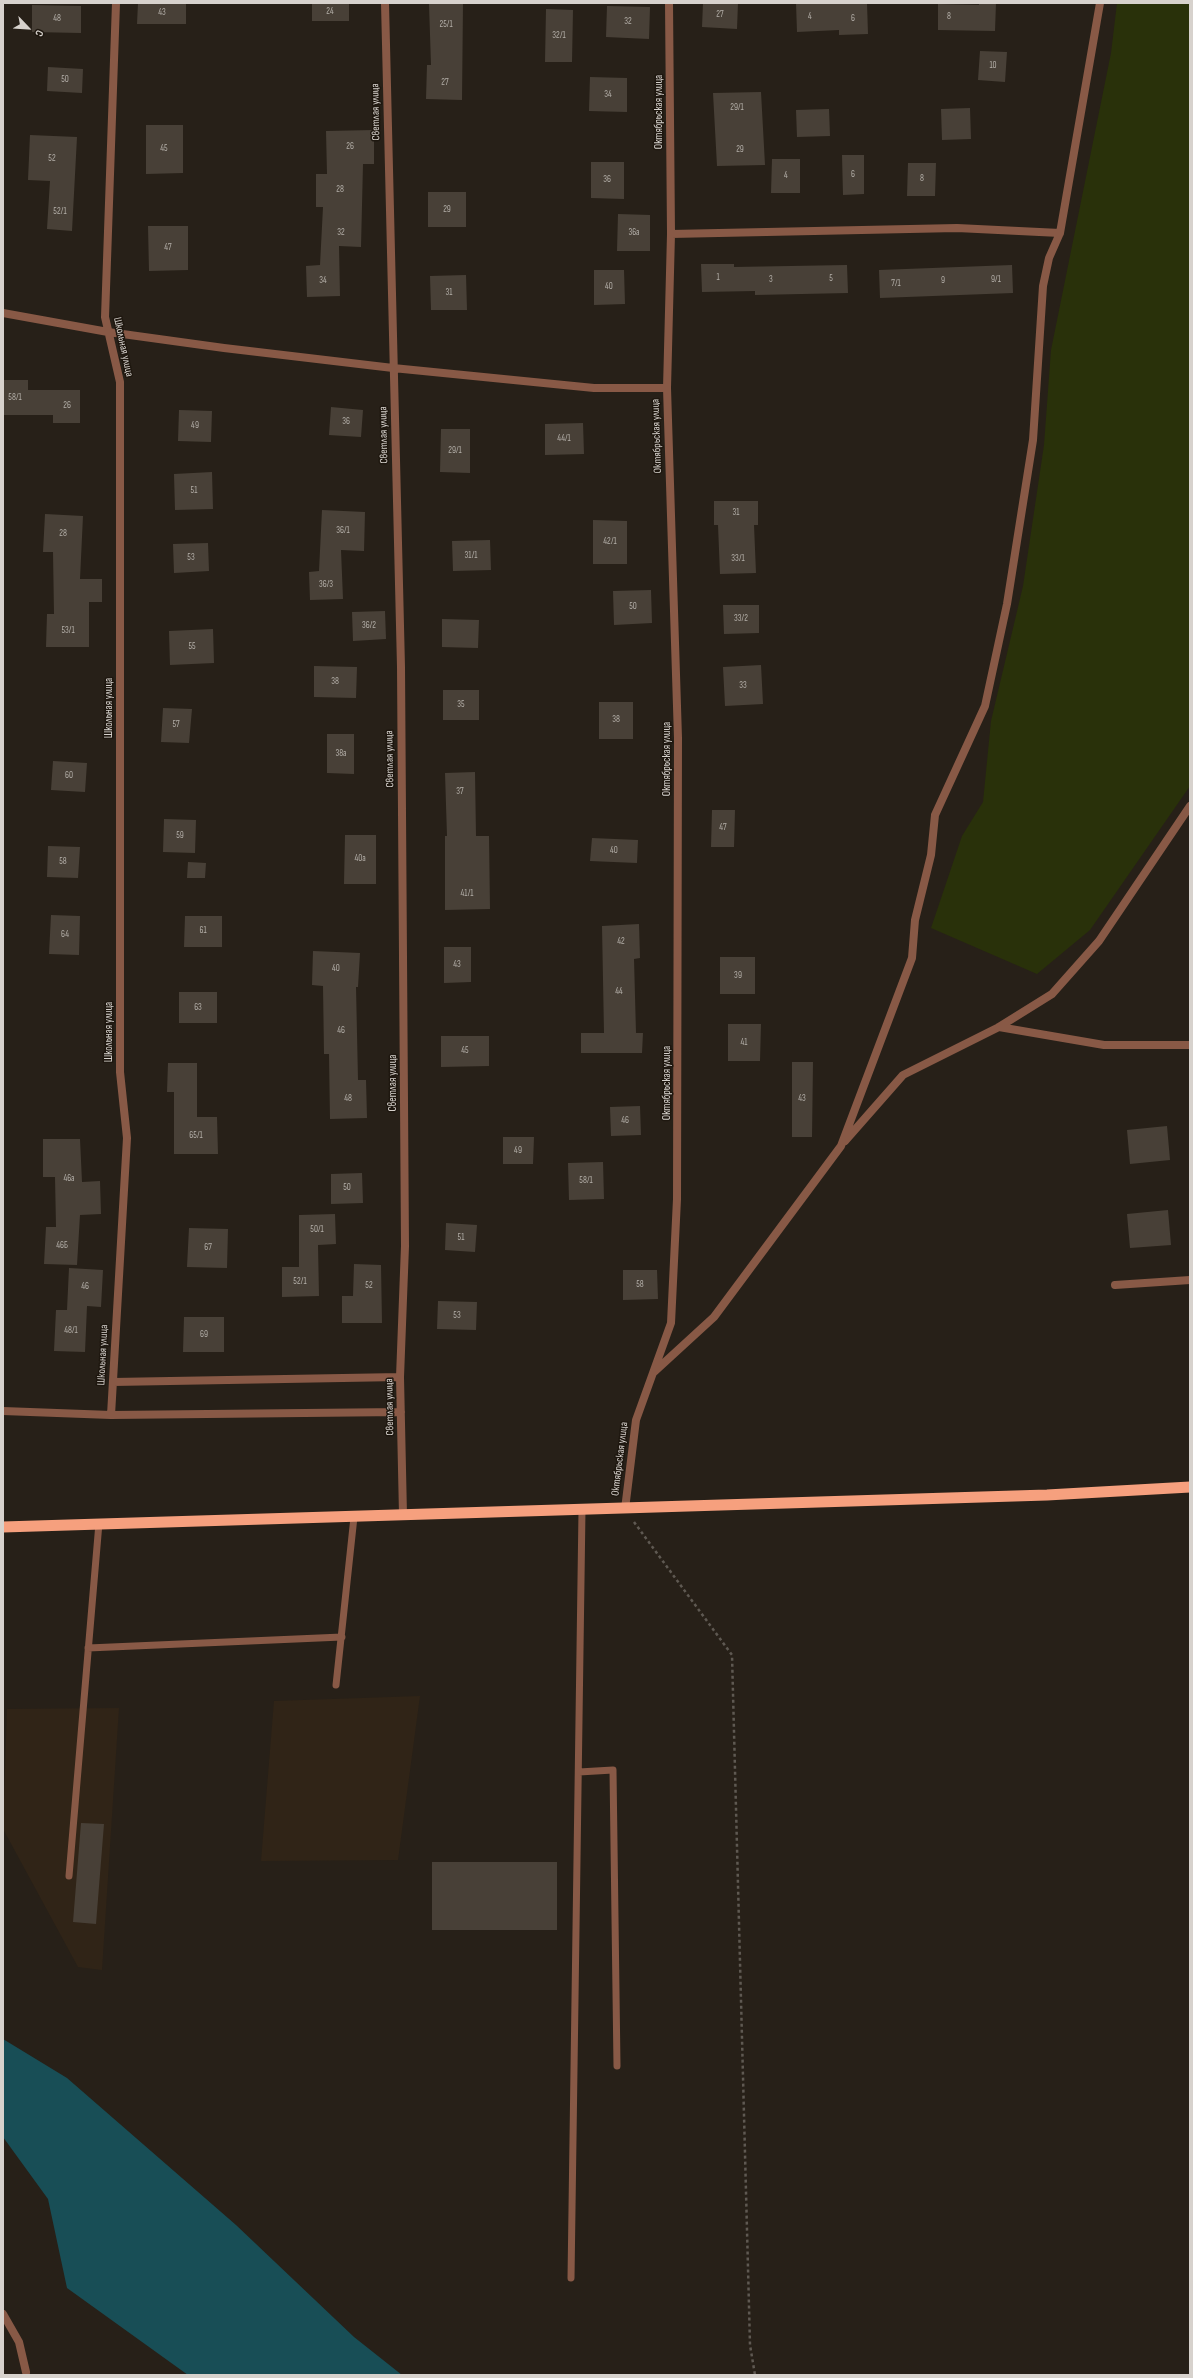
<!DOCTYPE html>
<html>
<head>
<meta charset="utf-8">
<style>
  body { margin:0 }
  #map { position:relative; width:1193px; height:2378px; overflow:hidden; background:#272018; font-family:"Sofia Sans Condensed",sans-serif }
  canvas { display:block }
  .frame { position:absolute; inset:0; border:4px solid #d7d2cd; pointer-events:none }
  .north { position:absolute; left:8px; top:8px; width:40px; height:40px; -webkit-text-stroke:3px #1e170f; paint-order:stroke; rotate:115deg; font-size:11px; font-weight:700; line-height:16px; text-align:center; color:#d7d2cd }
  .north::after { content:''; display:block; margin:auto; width:14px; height:18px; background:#d7d2cd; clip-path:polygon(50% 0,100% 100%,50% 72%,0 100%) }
</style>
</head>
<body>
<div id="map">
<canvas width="1193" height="2378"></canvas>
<div class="frame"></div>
<div class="north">С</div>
</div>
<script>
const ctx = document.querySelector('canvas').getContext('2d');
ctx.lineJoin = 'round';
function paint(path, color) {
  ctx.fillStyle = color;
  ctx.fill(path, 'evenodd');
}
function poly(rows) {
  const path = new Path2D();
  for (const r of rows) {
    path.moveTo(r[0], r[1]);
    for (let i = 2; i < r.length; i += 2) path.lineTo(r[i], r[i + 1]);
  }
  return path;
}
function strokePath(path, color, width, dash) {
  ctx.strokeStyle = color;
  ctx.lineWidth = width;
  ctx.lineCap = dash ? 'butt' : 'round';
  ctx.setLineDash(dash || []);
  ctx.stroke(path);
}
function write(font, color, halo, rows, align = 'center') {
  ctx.font = font + ' "Sofia Sans Condensed",sans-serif';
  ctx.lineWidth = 3;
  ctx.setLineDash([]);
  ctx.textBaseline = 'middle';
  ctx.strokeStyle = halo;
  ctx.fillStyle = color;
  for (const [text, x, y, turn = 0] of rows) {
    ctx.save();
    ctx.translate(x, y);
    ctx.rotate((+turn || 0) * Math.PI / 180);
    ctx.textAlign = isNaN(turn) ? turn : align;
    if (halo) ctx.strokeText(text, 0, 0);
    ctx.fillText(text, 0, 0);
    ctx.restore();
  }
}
const built = poly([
  [420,1696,398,1860,261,1861,274,1701],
  [119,1708,102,1970,78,1967,3,1829,7,1709]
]);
const green = poly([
  [1117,3,1190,3,1190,786,1090,930,1037,974,931,928,962,836,983,802,991,721,1023,586,1044,445,1051,350,1111,53]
]);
const water = poly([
  [3,2039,67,2078,236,2225,354,2337,402,2375,188,2375,67,2288,48,2199,3,2137]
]);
const building = poly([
  [138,3,186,3,186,24,137,24],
  [312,3,349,3,349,21,312,21],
  [463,3,462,100,426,99,427,65,431,65,429,4],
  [703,3,738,3,737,29,702,27],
  [796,3,867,3,868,34,839,35,839,30,797,32],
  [979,3,996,3,995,31,938,30,938,4,979,5],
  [32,5,81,6,81,33,32,32],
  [607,6,650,7,649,39,606,37],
  [546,9,573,10,572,62,545,62],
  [980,51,1007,52,1005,82,978,80],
  [48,67,83,69,82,93,47,91],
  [590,77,627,78,627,112,589,111],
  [761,92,765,165,717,166,713,93],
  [970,108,971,139,942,140,941,109],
  [829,109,830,136,797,137,796,110],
  [146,125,183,125,183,173,146,174],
  [374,130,374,164,363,164,361,247,339,246,340,296,307,297,306,266,320,265,323,207,316,207,316,174,327,174,326,131],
  [30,135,77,137,72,231,47,229,50,181,28,180],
  [842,155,864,155,864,194,843,195],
  [772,159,800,159,800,193,771,193],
  [591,162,624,162,624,199,591,198],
  [908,163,936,163,935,196,907,196],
  [428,192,466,192,466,227,428,227],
  [618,214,650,215,650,251,617,251],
  [148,226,188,226,188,270,149,271],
  [701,264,734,264,734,267,847,265,848,293,755,295,755,291,702,292],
  [1012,265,1013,293,880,298,879,270],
  [594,270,624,270,625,304,594,305],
  [466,275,467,310,431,310,430,276],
  [3,380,28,380,28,390,80,390,80,423,53,423,53,415,3,415],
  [331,407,363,410,361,437,329,435],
  [179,410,212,411,211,442,178,441],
  [583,423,584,454,545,455,545,424],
  [441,429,470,429,470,473,440,472],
  [212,472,213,509,175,510,174,474],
  [714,501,758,501,758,525,754,525,756,573,720,574,718,525,714,525],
  [322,510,365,512,364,551,341,550,343,599,310,600,309,572,319,571],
  [45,514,83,516,80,579,102,579,102,602,89,602,89,647,46,647,47,614,54,614,53,552,43,552],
  [593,520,627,521,627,564,593,564],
  [490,540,491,570,453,571,452,541],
  [208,543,209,571,174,573,173,544],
  [651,590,652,623,614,625,613,591],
  [723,605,759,605,759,633,724,634],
  [385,611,386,639,353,641,352,612],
  [442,619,479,620,478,648,442,647],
  [213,629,214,663,170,665,169,631],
  [761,665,763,704,725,706,723,667],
  [314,666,357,667,356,698,314,697],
  [443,690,479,690,479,720,443,720],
  [599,702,633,702,633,739,599,739],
  [163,708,192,709,189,743,161,742],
  [327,734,354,734,354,774,327,773],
  [53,761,87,763,85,792,51,790],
  [475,772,476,836,489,836,490,909,445,910,445,836,447,836,445,773],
  [712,810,735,810,734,847,711,847],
  [164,819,196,820,195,853,163,852],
  [345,835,376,835,376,884,344,884],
  [592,838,638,840,637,863,590,861],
  [48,846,80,847,78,878,47,877],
  [188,862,206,863,205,878,187,878],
  [51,915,80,916,79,955,49,954],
  [185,916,222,916,222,947,184,947],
  [639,924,640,958,634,959,636,1033,643,1033,642,1053,581,1053,581,1033,604,1033,602,926],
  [444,947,471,947,471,982,444,983],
  [313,951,360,953,358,987,356,987,358,1080,366,1080,367,1118,330,1119,329,1054,324,1054,323,986,312,985],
  [720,957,755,957,755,994,720,994],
  [179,992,217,992,217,1023,179,1023],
  [728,1024,761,1024,760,1061,728,1061],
  [441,1036,489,1036,489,1066,441,1067],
  [792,1062,813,1062,812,1137,792,1137],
  [168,1063,197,1063,197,1117,217,1117,218,1154,174,1154,174,1092,167,1092],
  [640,1106,641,1135,611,1136,610,1107],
  [1167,1126,1170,1160,1130,1164,1127,1130],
  [503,1137,534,1137,533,1164,503,1164],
  [43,1139,80,1139,82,1182,100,1181,101,1214,80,1215,77,1265,44,1264,46,1227,56,1227,55,1177,43,1177],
  [603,1162,604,1199,569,1200,568,1163],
  [362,1173,363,1203,331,1204,331,1174],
  [1168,1210,1171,1245,1130,1248,1127,1214],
  [335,1214,336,1244,318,1245,319,1296,282,1297,282,1267,299,1267,299,1215],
  [446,1223,477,1225,475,1252,445,1250],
  [189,1228,228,1229,227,1268,187,1267],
  [354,1264,381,1265,382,1323,342,1323,342,1296,353,1296],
  [69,1268,103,1270,101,1307,87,1306,85,1352,54,1351,56,1310,67,1310],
  [623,1270,657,1270,658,1299,623,1300],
  [438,1301,477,1302,476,1330,437,1329],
  [184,1317,224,1317,224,1352,183,1352],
  [81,1823,104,1824,96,1924,73,1922],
  [432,1862,557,1862,557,1930,432,1930]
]);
const path = poly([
  [634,1522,732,1655,750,2345,755,2375]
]);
const service = poly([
  [88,1648,342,1637],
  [336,1685,354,1517],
  [579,1772,613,1770,617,2066],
  [69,1876,99,1523],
  [571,2278,582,1510]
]);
const minor = poly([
  [385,3,401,667,405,1246,400,1377,403,1515],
  [671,234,957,228,1060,233],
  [3,313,108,332,224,348,393,368,594,388,667,388],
  [999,1027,1104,1045,1190,1045],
  [845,1141,903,1075,999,1027,1052,994,1099,941,1190,806],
  [1115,1285,1190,1280],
  [654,1372,714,1317,841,1146,912,958,915,920,931,855,935,815,985,706,1007,604,1033,440,1043,286,1049,258,1060,233,1100,3],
  [113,1382,400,1377],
  [3,1411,111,1415,401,1412],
  [111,1415,127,1138,120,1072,120,382,105,317,116,3],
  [625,1509,636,1420,671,1323,677,1199,678,738,667,388,671,234,669,3],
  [3,2314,19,2342,26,2372]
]);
const trunk = poly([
  [3,1527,1047,1495,1190,1487]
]);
const numberNames = [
  ["24",330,12],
  ["43",162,13],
  ["27",720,15],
  ["4",810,17],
  ["8",949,17],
  ["48",57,19],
  ["6",853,19],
  ["32",628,22],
  ["25/1",446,25],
  ["32/1",559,36],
  ["10",993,66],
  ["50",65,80],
  ["27",445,83],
  ["34",608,95],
  ["29/1",737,108],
  ["26",350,147],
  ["45",164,149],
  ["29",740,150],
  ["52",52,159],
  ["6",853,175],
  ["4",786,176],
  ["8",922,179],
  ["36",607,180],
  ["28",340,190],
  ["29",447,210],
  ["52/1",60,212],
  ["32",341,233],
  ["36а",634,233],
  ["47",168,248],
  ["1",718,278],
  ["5",831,279],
  ["3",771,280],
  ["9/1",996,280],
  ["34",323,281],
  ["9",943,281],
  ["7/1",896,284],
  ["40",609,287],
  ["31",449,293],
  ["58/1",15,398],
  ["26",67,406],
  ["36",346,422],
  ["49",195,426],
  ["44/1",564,439],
  ["29/1",455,451],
  ["51",194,491],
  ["31",736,513],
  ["36/1",343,531],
  ["28",63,534],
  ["42/1",610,542],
  ["31/1",471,556],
  ["53",191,558],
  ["33/1",738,559],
  ["36/3",326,585],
  ["50",633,607],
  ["33/2",741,619],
  ["36/2",369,626],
  ["53/1",68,631],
  ["55",192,647],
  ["38",335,682],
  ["33",743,686],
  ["35",461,705],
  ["38",616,720],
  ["57",176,725],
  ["38а",341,754],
  ["60",69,776],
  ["37",460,792],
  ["47",723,828],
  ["59",180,836],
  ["40",614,851],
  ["40а",360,859],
  ["58",63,862],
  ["41/1",467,894],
  ["61",203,931],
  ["64",65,935],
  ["42",621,942],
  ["43",457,965],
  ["40",336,969],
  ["39",738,976],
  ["44",619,992],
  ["63",198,1008],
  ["46",341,1031],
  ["41",744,1043],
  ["45",465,1051],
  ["48",348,1099],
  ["43",802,1099],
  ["46",625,1121],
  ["65/1",196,1136],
  ["49",518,1151],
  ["46а",69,1179],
  ["58/1",586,1181],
  ["50",347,1188],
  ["50/1",317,1230],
  ["51",461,1238],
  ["46Б",62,1246],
  ["67",208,1248],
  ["52/1",300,1282],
  ["58",640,1285],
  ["52",369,1286],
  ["46",85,1287],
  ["53",457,1316],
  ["48/1",71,1331],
  ["69",204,1335]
];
const streetNames = [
  ["Светлая улица",376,112,-91],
  ["Октябрьская улица",659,112,-90],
  ["Школьная улица",123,347,78],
  ["Светлая улица",384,435,-91],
  ["Октябрьская улица",657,436,-92],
  ["Школьная улица",109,708,-90],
  ["Светлая улица",390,759,-91],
  ["Октябрьская улица",667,759,-90],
  ["Школьная улица",109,1032,-90],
  ["Светлая улица",393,1083,-90],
  ["Октябрьская улица",667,1083,-90],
  ["Школьная улица",103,1355,-87],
  ["Светлая улица",390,1407,-91],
  ["Октябрьская улица",620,1459,-83]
];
paint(built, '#302417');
paint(green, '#29310a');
paint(water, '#184e56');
paint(building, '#484037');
strokePath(path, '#5f5952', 2.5, [3, 3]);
strokePath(service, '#885946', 7);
strokePath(minor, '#885946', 8);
strokePath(trunk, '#f6a07e', 11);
write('9px', '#b3aea8', null, numberNames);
write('11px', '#d7d2cd', '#1e170f', streetNames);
</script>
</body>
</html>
